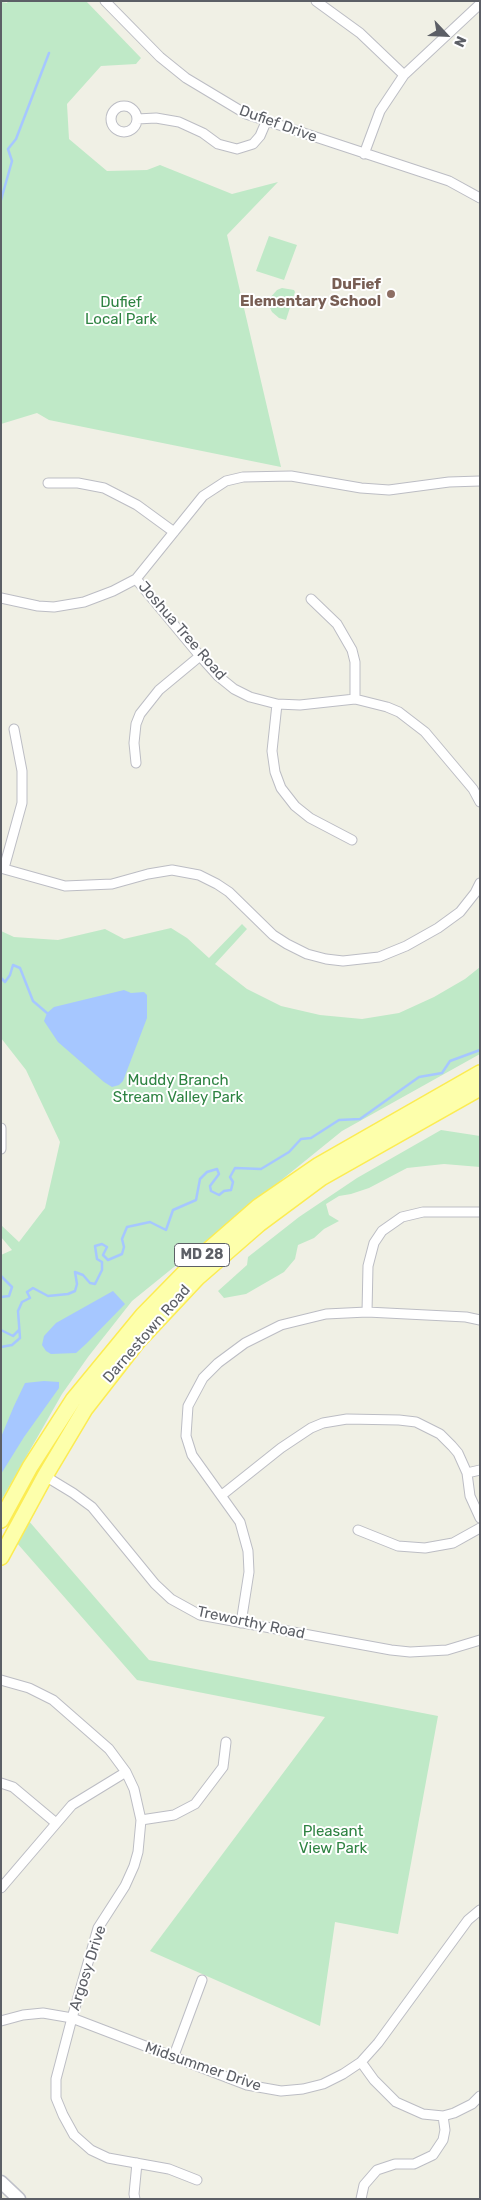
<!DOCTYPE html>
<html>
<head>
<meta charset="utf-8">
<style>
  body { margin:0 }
  #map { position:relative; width:481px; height:2200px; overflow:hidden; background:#f0f0e5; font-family:Rubik,sans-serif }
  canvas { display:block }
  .frame { position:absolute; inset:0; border:2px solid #5c5f66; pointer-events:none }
  .north { position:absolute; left:421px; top:10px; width:50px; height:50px; -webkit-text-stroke:4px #fff; paint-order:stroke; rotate:115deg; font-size:14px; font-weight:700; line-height:20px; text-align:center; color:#5c5f66 }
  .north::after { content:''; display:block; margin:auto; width:18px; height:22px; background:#5c5f66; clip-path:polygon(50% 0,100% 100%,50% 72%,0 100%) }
</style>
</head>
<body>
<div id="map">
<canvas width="481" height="2200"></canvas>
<div class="frame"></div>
<div class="north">N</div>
</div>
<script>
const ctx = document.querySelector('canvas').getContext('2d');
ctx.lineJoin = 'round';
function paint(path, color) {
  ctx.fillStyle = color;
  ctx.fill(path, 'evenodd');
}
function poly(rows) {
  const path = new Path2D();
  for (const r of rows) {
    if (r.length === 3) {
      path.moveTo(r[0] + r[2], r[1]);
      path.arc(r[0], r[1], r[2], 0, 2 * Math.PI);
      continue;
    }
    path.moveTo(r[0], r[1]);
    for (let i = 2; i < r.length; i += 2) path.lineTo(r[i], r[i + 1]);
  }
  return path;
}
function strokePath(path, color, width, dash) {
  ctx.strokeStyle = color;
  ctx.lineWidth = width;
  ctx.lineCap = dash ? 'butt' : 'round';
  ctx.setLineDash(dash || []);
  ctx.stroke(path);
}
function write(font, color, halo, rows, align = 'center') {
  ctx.font = font + ' Rubik,sans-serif';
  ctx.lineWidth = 4;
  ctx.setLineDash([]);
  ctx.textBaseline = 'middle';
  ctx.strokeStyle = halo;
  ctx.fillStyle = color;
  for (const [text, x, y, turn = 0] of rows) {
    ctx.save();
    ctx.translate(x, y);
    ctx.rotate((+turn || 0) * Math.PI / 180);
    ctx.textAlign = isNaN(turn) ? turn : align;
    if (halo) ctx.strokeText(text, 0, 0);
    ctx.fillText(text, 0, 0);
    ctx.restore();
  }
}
const green = poly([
  [8,1,86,1,141,58,136,64,101,66,67,104,69,139,107,171,147,170,160,165,232,194,278,182,227,235,281,467,49,420,37,413,1,424,1,2,7,3],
  [269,236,297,245,284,280,256,271],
  [282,288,294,290,295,292,286,320,279,318,272,312,269,306,269,299,277,290],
  [242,924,247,929,215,964,247,989,281,1006,320,1015,362,1019,399,1013,434,997,465,979,480,967,480,1054,342,1131,132,1301,88,1357,62,1394,1,1501,1,1255,12,1250,1,1237,1,1225,19,1242,45,1208,60,1142,26,1070,1,1038,1,931,14,937,58,940,105,929,124,939,171,928,187,938,209,958],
  [441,1130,480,1136,480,1167,444,1164,407,1168,369,1188,351,1194,339,1196,326,1204,329,1215,339,1221,324,1229,314,1238,298,1245,295,1259,284,1272,246,1294,224,1298,218,1291,247,1265,248,1257,299,1217,357,1178],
  [28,1520,149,1660,438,1716,398,1934,335,1922,320,2026,150,1951,325,1717,137,1680,16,1542]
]);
const water = poly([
  [124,990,131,993,144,992,147,995,147,1018,123,1081,119,1085,112,1087,104,1082,58,1042,44,1021,47,1013,54,1007],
  [113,1291,125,1304,87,1343,76,1353,51,1354,46,1351,42,1345,44,1336,56,1323],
  [44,1381,59,1382,59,1388,24,1437,1,1474,1,1437,14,1406,25,1383]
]);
const stream = poly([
  [1,200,12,161,8,149,16,139,49,53],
  [1,978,5,982,10,975,13,965,20,968,33,1001,47,1013],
  [1,1276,12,1287,9,1296,1,1297],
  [1,1330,13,1336,19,1330],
  [1,1347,12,1345,20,1338,18,1311,22,1302,30,1298,27,1292,33,1288,48,1296,68,1294,75,1291,77,1284,75,1272,83,1275,90,1283,95,1284,102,1270,102,1262,97,1259,95,1246,102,1244,107,1247,103,1255,108,1260,122,1254,124,1247,122,1239,127,1227,150,1222,166,1230,173,1210,196,1200,200,1179,207,1172,217,1169,219,1174,210,1186,211,1191,219,1195,224,1191,231,1190,233,1182,230,1177,235,1168,261,1169,289,1152,301,1139,311,1138,339,1120,360,1119,419,1077,442,1073,450,1061,480,1050]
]);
const minor = poly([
  [105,1,160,57,186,78,246,114,449,181,480,198],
  [316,1,360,33,404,75],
  [124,119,13],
  [137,119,156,118,179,122,203,133,218,144,237,149,253,144,260,136,266,122],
  [364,154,380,111,404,75,480,4],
  [48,483,78,483,104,488,137,505,174,532],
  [136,579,200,656,218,676,234,689,250,697,277,704,300,705,355,699,387,707,399,712,425,732,473,789,480,802],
  [1,598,38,606,54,607,84,602,113,591,136,579,203,496,226,481,243,477,291,476,361,488,389,490,449,482,480,481],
  [311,599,337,624,352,650,355,662,355,699],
  [277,704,272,751,275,772,281,788,295,806,310,818,352,840],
  [136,763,134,743,136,724,140,714,159,690,200,656],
  [1,868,65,886,112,884,148,874,172,870,199,875,217,884,229,892,273,935,287,944,307,954,326,959,343,961,379,957,406,946,438,928,460,912,475,893,480,883],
  [4,868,22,803,22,771,14,729],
  [1,1128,1,1149],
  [367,1312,368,1266,374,1243,382,1231,402,1217,423,1212,480,1212],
  [467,1473,480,1470],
  [45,1476,73,1493,92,1507,155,1584,171,1599,200,1615,391,1650,410,1652,447,1650,480,1640],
  [222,1495,281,1448,311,1428,323,1423,347,1419,399,1420,416,1422,440,1434,452,1446,458,1453,467,1473,470,1496,480,1518],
  [358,1530,398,1546,425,1548,453,1543,480,1528],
  [241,1623,249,1572,248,1551,240,1522,192,1455,186,1436,188,1406,203,1378,218,1363,245,1343,281,1325,326,1314,367,1312,466,1317,480,1320],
  [1,1680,29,1688,53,1700,109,1749,126,1772,134,1789,141,1820,138,1852,134,1866,125,1886,98,1928,72,2018,56,2079,56,2098,63,2115,74,2135,91,2150,108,2158,169,2169,197,2180],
  [1,1783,13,1787,56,1823],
  [141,1820,174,1815,195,1804,223,1767,226,1742],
  [1,1888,72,1805,126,1772],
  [1,2021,23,2015,43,2013,72,2018,247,2085,281,2091,303,2089,323,2084,343,2074,361,2062,378,2043,468,1920,480,1910],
  [173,2058,202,1980],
  [361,2062,374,2080,396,2102,423,2114,443,2116,454,2113,472,2104,480,2096],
  [135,2199,134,2194,137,2163],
  [361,2199,364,2185,377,2170,395,2164,414,2164,433,2155,443,2140,445,2130,443,2116]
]);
const secondary = poly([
  [1,2182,19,2199]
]);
const primary = poly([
  [1,1520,30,1467,73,1400,143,1315,196,1261,258,1207,319,1165,480,1073],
  [1,1557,45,1476,85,1409,138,1341,197,1278,259,1224,321,1178,480,1088]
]);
const markers = [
  [391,294,5,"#8d6e63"]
];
const shields = [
  [202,1255,55]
];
const shieldNames = [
  ["MD 28",202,1255]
];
const streetNames = [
  ["Dufief Drive",278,124,20],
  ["Joshua Tree Road",182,631,49],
  ["Darnestown Road",147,1334,-49],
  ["Treworthy Road",251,1623,12],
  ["Argosy Drive",88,1968,-72],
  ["Midsummer Drive",203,2067,19]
];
const educationNames = [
  ["DuFief",381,285],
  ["Elementary School",381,302]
];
const parkNames = [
  ["Dufief",121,303],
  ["Local Park",121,320],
  ["Muddy Branch",178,1081],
  ["Stream Valley Park",178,1098],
  ["Pleasant",333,1832],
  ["View Park",333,1849]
];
paint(green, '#bfe9c7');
paint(water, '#a6c7ff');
strokePath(stream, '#a6c7ff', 2.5);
strokePath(minor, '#bcbdc4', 11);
strokePath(secondary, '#bfc1c9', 15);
strokePath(primary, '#fcec52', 18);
strokePath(minor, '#fff', 9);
strokePath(secondary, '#fff', 12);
strokePath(primary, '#fdffab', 15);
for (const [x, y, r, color] of markers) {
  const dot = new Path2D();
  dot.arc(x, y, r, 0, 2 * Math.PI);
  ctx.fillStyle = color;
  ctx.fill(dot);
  strokePath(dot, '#fff', 2);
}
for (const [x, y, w] of shields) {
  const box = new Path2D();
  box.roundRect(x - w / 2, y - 11.5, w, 23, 4);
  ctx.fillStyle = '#fff';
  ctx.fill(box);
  strokePath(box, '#5c5f66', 1);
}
write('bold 14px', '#5c5f66', null, shieldNames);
write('15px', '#5c5f66', '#fff', streetNames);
write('bold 15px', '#785e54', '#fff', educationNames, 'right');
write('15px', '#2e8342', '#fff', parkNames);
</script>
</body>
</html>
